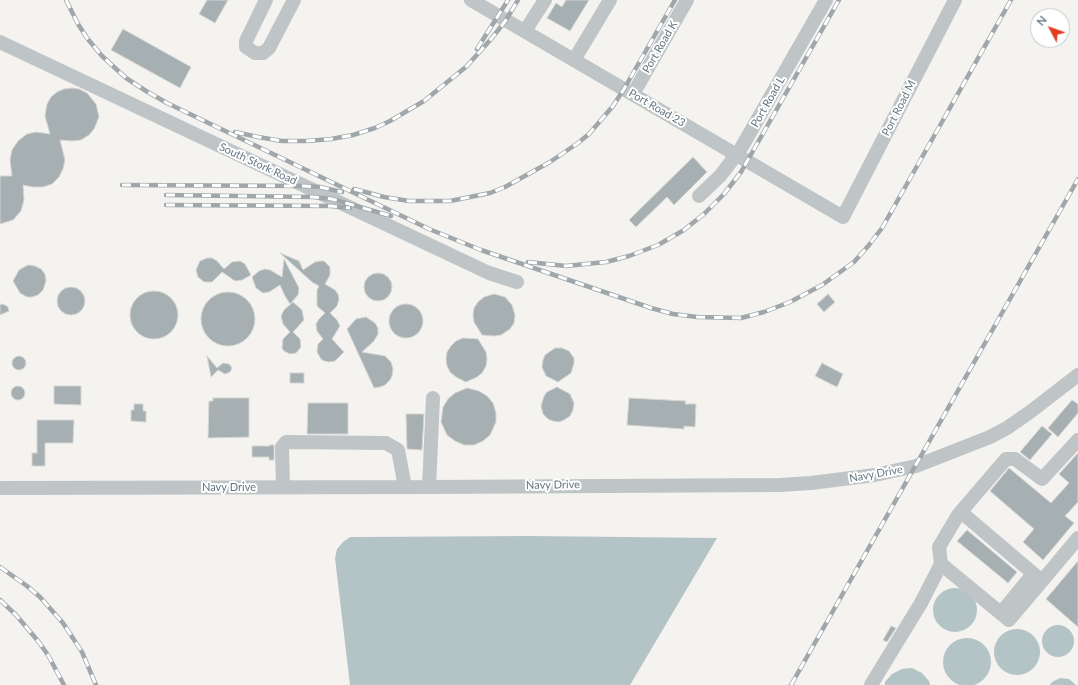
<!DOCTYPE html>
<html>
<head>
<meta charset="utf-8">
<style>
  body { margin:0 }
  #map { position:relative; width:1078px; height:685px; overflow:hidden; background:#f4f3f0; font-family:Lato,sans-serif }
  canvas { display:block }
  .north { position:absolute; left:1030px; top:8px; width:40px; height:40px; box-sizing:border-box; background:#fff; border:1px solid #c1c8cc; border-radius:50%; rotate:311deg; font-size:11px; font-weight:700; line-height:16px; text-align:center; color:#637680 }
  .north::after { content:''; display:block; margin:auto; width:14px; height:18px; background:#e13d23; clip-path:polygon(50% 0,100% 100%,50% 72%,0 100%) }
</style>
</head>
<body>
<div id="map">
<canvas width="1078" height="685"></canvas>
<div class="north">N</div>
</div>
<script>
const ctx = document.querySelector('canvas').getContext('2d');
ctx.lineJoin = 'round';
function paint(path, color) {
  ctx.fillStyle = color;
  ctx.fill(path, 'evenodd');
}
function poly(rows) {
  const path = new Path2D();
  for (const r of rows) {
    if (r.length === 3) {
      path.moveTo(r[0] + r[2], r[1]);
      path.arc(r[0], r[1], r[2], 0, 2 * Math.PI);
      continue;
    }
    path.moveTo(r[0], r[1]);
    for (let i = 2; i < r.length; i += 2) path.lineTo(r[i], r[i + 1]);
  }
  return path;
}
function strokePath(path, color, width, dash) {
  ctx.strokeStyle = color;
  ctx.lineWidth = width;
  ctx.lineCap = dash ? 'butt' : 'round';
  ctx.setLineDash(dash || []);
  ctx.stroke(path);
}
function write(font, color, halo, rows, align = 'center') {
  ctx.font = font + ' Lato,sans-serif';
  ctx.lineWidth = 4;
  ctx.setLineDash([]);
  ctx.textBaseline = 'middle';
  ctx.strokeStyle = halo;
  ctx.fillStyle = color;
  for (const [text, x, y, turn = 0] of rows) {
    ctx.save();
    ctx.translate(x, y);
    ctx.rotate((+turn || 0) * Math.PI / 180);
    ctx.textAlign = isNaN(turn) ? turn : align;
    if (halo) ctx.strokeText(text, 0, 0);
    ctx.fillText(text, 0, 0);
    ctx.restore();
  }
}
const water = poly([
  [530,536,717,538,630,685,350,685,335,558,337,549,343,542,350,537,358,537],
  [955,610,22],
  [1058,641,16],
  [1017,652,23],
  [967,662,24],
  [912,668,922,673,929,681,930,685,885,685,885,682,892,674,902,669],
  [1060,678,1069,679,1076,685,1050,685,1052,682]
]);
const building = poly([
  [207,0,228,0,215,23,199,14,207,0],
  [566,0,589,0,570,31,547,18,556,3,562,7,566,0],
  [123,29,191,67,180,88,111,50,123,29],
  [72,88,79,89,87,93,96,104,99,117,94,129,89,135,81,140,72,141,60,140,65,160,63,169,59,177,52,184,43,187,33,187,23,185,24,200,21,211,13,220,0,224,0,176,12,176,10,160,12,150,18,141,27,134,36,132,50,134,45,116,47,104,51,97,57,92,64,89,72,88],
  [693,157,707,172,674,205,667,197,636,227,629,220,693,157],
  [280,253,299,261,303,270,315,262,320,261,324,261,330,267,330,275,325,284,335,290,338,294,339,299,337,306,330,313,337,320,340,326,332,339,344,352,335,361,329,362,324,361,321,359,317,352,318,344,323,339,317,331,316,324,319,319,325,313,317,306,317,290,319,286,312,282,280,253],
  [207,258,212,258,217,261,224,269,232,262,240,261,245,264,251,275,242,280,235,281,222,272,212,282,204,282,198,277,196,270,200,261,207,258],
  [284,259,299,288,298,295,290,304,285,296,280,285,269,292,263,293,256,288,252,277,259,271,265,269,270,270,282,277,284,259],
  [28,265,35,266,41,269,45,274,46,281,43,290,38,295,32,297,27,297,20,293,13,281,19,270,28,265],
  [378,287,14],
  [71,301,14],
  [154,315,24],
  [228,319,27],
  [494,294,505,297,512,305,515,315,514,323,510,329,501,335,494,336,482,335,474,322,473,315,474,308,478,302,484,297,494,294],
  [828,294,835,302,824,312,817,304,828,294],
  [293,302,302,310,304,320,293,332,300,339,301,347,296,353,290,354,284,351,282,348,283,339,290,332,283,324,281,316,284,310,293,302],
  [406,321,17],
  [0,304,5,305,8,307,9,311,0,315,0,304],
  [366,317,375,323,378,328,378,334,374,341,362,352,385,356,391,362,393,369,392,376,390,380,385,385,380,387,374,388,347,329,356,319,366,317],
  [463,338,478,339,486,352,487,359,486,366,482,373,477,377,466,382,456,377,450,372,447,366,446,359,447,352,451,346,456,341,463,338],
  [555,348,562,348,569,351,574,358,574,363,571,373,558,382,546,376,542,367,543,360,545,355,555,348],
  [19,363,7],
  [207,356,217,368,223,363,229,364,232,368,230,372,225,374,218,370,211,377,207,356],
  [822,363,843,374,837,387,815,376,822,363],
  [290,373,304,373,304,383,290,383,290,373],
  [18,393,7],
  [54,386,81,386,81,405,54,404,54,386],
  [557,387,570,394,574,403,573,410,570,416,564,420,559,422,553,421,548,419,543,414,541,406,544,396,547,392,557,387],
  [467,388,479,391,487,396,493,403,496,413,496,422,490,435,483,441,474,445,464,445,455,441,447,435,441,422,443,407,448,399,455,393,467,388],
  [213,398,249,398,249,437,208,438,209,401,213,401,213,398],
  [629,398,686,401,685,404,696,404,695,427,684,426,684,429,627,425,629,398],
  [1072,400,1078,404,1078,413,1058,437,1048,428,1072,400],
  [308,403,348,403,348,434,307,434,308,403],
  [134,404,143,404,143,411,146,411,146,422,131,421,131,410,134,410,134,404],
  [406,414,424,414,422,450,407,449,406,414],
  [37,420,74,420,73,443,45,443,45,466,32,466,32,453,37,453,37,420],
  [1042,426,1052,434,1030,460,1020,452,1042,426],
  [270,445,274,445,274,460,269,460,269,457,252,457,252,446,270,446,270,445],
  [1078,453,1078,502,1065,516,1074,523,1043,560,1023,542,1034,529,990,491,1009,468,1051,503,1069,483,1059,474,1078,453],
  [967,530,1017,572,1008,583,957,541,967,530],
  [1078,561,1078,627,1046,599,1078,561],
  [891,626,896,628,887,642,883,640,891,626]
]);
const minor = poly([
  [266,0,246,41,246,47,255,53,263,53,269,48,294,0],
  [471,0,843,217,955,0],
  [525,31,545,0],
  [0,42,489,273,517,282],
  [574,60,610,0],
  [633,94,687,0],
  [699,196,720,176,740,150,826,0],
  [283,487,282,447,286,442,386,443,398,450,405,487],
  [429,487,433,398],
  [0,488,429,487,780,485,811,483,875,475,916,466,990,437,1007,428,1030,412,1078,375],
  [961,512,1042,581,1078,538],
  [941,564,1009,620,1042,581],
  [1001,613,1033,574],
  [871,685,921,603,941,564,939,547,958,515,1006,459,1015,459,1042,479,1078,440]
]);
const rail = poly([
  [66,0,78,24,87,38,102,56,126,78,146,91,167,103,429,229,481,250,651,308,673,314,697,317,741,318,764,312,790,302,822,285,854,262,869,245,882,228,1011,0],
  [477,49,508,0],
  [235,132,258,137,282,141,307,141,331,139,353,135,375,128,390,121,424,101,467,66,492,38,506,20,518,0],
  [122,185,304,186,320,187,342,192],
  [354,189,384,197,409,201,450,201,490,193,505,187,550,162,578,143,589,134,613,106,624,89,675,0],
  [166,195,313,197,332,199,391,216],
  [166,205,331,206,350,208],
  [528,262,566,266,606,262,629,256,658,245,684,230,704,214,724,194,741,172,839,0],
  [0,567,27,586,40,597,63,623,82,652,96,685],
  [0,600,16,615,38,641,48,655,64,685],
  [791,685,1078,179]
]);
const streetNames = [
  ["Port Road K",660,47,-60],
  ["Port Road L",768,102,-60],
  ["Port Road 23",657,108,30],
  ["Port Road M",899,108,-63],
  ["South Stork Road",258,164,25],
  ["Navy Drive",876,474,-10],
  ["Navy Drive",553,485,-1],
  ["Navy Drive",229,487]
];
paint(water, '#b4c3c5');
paint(building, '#a6afb2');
strokePath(building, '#d5d5d3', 1);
strokePath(minor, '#bfc4c6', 14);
strokePath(rail, '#a0a7ab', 4.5);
strokePath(rail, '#fff', 3, [9]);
write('11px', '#637680', '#fff', streetNames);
</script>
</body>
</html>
